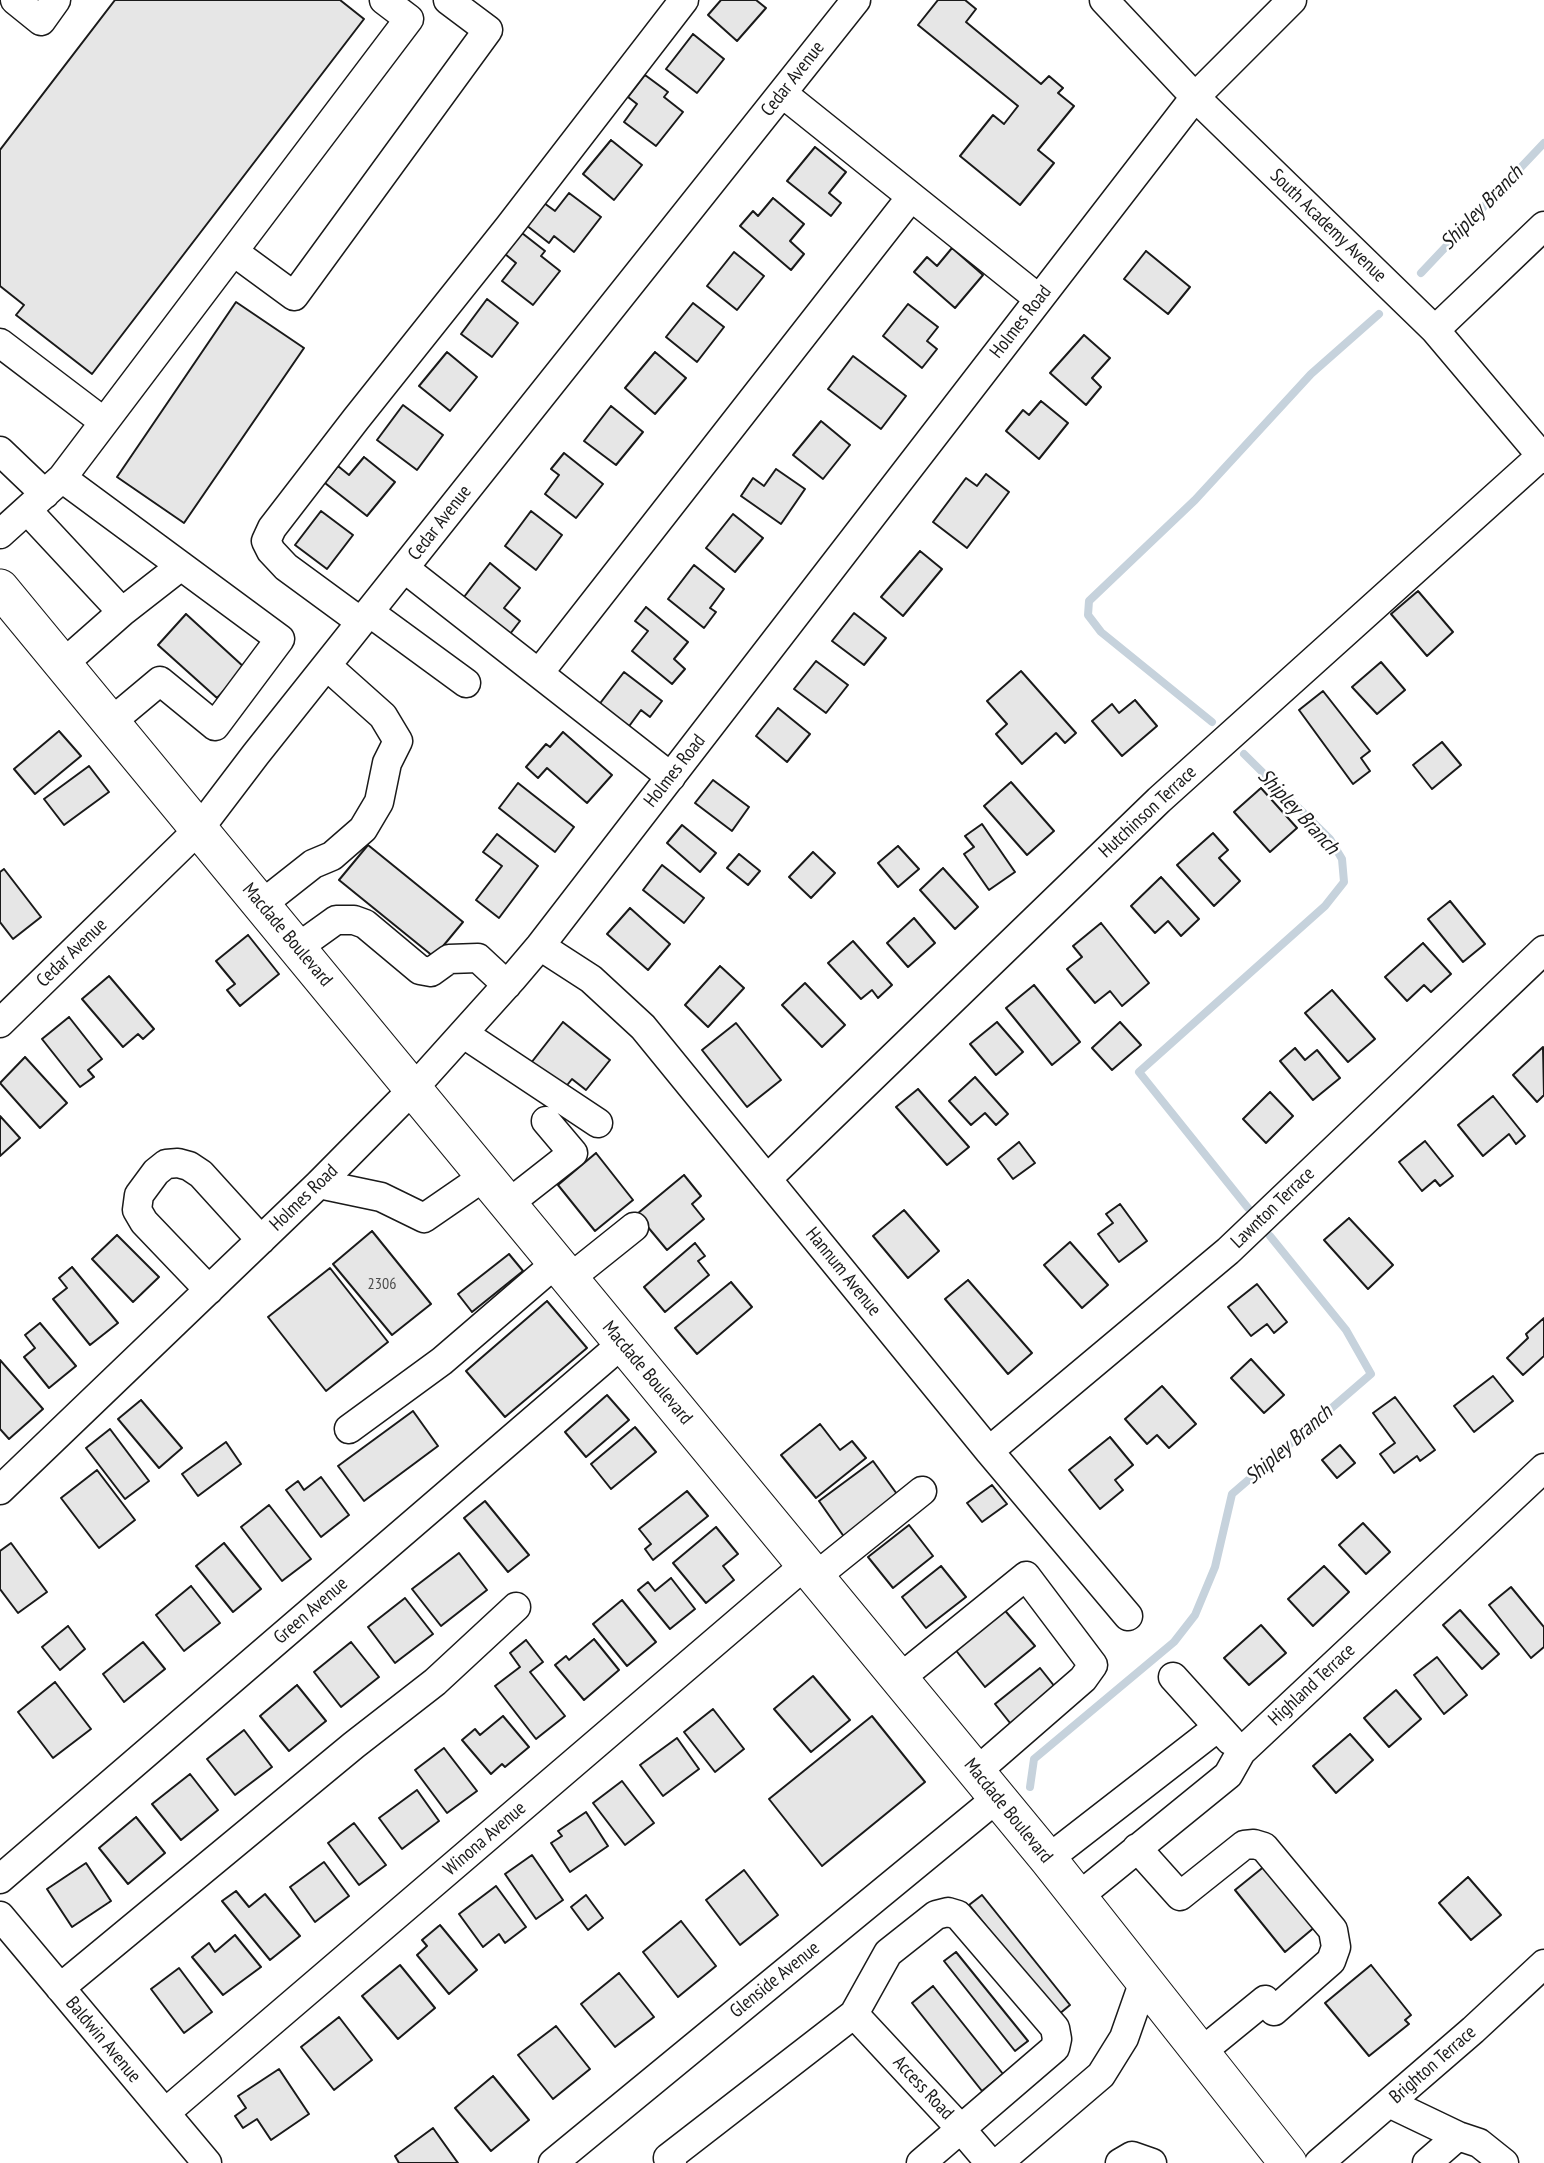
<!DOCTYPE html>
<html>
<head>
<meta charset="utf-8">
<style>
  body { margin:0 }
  canvas { display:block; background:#fff }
</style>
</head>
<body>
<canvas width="1544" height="2163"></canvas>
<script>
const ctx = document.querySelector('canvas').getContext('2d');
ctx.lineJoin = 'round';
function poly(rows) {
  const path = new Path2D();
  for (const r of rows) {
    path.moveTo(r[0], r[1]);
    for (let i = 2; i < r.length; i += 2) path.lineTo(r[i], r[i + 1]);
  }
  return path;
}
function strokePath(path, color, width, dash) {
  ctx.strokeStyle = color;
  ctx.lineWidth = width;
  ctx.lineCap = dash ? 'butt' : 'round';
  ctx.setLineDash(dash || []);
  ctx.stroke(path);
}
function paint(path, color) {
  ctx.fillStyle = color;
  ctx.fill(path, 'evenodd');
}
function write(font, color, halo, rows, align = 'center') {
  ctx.font = font + ' "PT Sans Narrow",sans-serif';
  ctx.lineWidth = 5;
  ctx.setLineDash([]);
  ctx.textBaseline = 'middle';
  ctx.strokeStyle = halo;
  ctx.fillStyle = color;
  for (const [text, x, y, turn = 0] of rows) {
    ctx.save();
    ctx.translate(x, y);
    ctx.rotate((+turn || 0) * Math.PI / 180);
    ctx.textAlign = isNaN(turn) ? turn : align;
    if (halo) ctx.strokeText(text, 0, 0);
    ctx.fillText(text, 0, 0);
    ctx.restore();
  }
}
const stream = poly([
  [1421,273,1544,143],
  [1212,722,1101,632,1088,615,1089,601,1195,500,1311,374,1379,314],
  [1244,754,1330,839,1342,859,1344,882,1325,906,1139,1072,1248,1208],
  [1030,1787,1034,1759,1174,1642,1195,1615,1215,1567,1232,1494,1371,1374,1346,1330,1270,1236]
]);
const building = poly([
  [115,0,340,0,364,19,92,374,16,315,24,305,0,286,0,150,115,0],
  [721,0,756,0,766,8,737,41,708,15,721,0],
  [938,0,965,0,976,9,966,22,1041,84,1049,76,1063,88,1058,93,1074,106,1038,150,1054,163,1020,205,960,156,993,115,1004,124,1018,106,918,25,938,0],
  [693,34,724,59,697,93,666,69,693,34],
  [645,75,668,92,664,97,683,112,656,146,624,122,637,104,628,97,645,75],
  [611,140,642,165,614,200,583,174,611,140],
  [815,147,846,172,829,193,841,203,831,216,787,181,815,147],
  [569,193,601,217,574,252,554,236,549,243,526,225,544,203,555,211,569,193],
  [773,198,804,224,790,241,804,254,791,270,740,226,753,211,758,216,773,198],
  [522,233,545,251,541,256,560,271,533,305,502,281,516,263,505,254,522,233],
  [952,248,983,275,955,308,914,272,927,257,937,266,952,248],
  [1146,251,1190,287,1168,314,1124,279,1146,251],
  [734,252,764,276,737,310,707,286,734,252],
  [487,299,518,323,492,357,461,334,487,299],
  [236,302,304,348,184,523,117,477,236,302],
  [693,303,724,327,697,362,666,337,693,303],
  [908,304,938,327,927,341,937,349,922,368,883,336,908,304],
  [1084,335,1110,358,1092,378,1101,387,1086,405,1050,373,1084,335],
  [447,352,477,377,450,411,419,386,447,352],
  [655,352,686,378,655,414,625,388,655,352],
  [853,356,906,396,881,429,828,389,853,356],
  [1041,401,1068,423,1039,459,1006,431,1023,410,1029,415,1041,401],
  [403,405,443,435,417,470,377,440,403,405],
  [611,406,643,432,616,465,584,441,611,406],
  [821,421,850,445,823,479,793,455,821,421],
  [564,453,603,484,576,518,545,494,559,475,551,469,564,453],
  [364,457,395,482,367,516,325,483,338,466,349,475,364,457],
  [776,469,805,489,781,524,741,496,753,478,764,486,776,469],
  [986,474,1009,492,967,548,933,522,966,478,977,486,986,474],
  [321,511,353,535,327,569,295,545,321,511],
  [531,511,562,535,536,570,505,546,531,511],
  [733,514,763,538,735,572,706,548,733,514],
  [920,551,942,569,903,616,881,597,920,551],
  [490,563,520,588,504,608,520,621,510,634,464,597,490,563],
  [694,565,724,589,710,608,716,612,704,628,668,599,694,565],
  [1418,591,1453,632,1427,656,1391,614,1418,591],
  [646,607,688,642,674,659,685,669,672,684,632,651,648,631,635,621,646,607],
  [854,613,886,638,864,665,832,641,854,613],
  [186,614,245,668,217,698,158,645,186,614],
  [816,661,848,685,826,713,794,689,816,661],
  [1381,662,1405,690,1377,714,1352,687,1381,662],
  [1021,671,1076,733,1065,743,1056,733,1022,764,996,734,1007,724,987,701,1021,671],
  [624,672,662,701,650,717,641,710,627,729,598,706,624,672],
  [1323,691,1370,751,1361,758,1370,771,1353,784,1299,710,1323,691],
  [1135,700,1157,726,1122,756,1092,721,1112,704,1119,713,1135,700],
  [778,708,810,734,787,762,756,736,778,708],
  [59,731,81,756,35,794,14,769,59,731],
  [563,732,612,775,587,803,547,768,538,778,526,767,546,744,550,747,563,732],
  [1442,742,1461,765,1432,789,1413,765,1442,742],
  [89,766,109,792,64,825,44,799,89,766],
  [713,780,749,807,732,831,695,803,713,780],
  [1011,782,1054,831,1027,855,984,806,1011,782],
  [518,783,574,827,555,852,499,808,518,783],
  [1261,788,1297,828,1270,852,1234,812,1261,788],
  [982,824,1015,872,989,890,964,854,974,847,965,836,982,824],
  [682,825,716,853,700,872,667,843,682,825],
  [1213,833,1228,850,1219,858,1240,881,1214,906,1177,865,1213,833],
  [497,834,538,866,499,918,476,900,502,866,483,852,497,834],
  [368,845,463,922,434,957,339,880,368,845],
  [898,846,919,869,898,887,878,863,898,846],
  [813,852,835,873,811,898,789,877,813,852],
  [739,854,760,871,748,885,727,868,739,854],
  [662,865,704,898,684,923,643,890,662,865],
  [943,868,978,907,955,929,920,890,943,868],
  [4,869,41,917,13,939,0,922,0,872,4,869],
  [1161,877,1199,919,1181,936,1168,921,1155,933,1131,906,1161,877],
  [1450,901,1485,944,1463,962,1428,919,1450,901],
  [630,908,670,944,648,970,607,934,630,908],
  [914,918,935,943,908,967,887,943,914,918],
  [1101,923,1149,983,1122,1006,1110,991,1095,1003,1067,969,1082,957,1073,946,1101,923],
  [248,935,279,974,240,1006,227,990,235,984,216,961,248,935],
  [853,941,892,985,878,998,872,990,861,999,828,963,853,941],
  [1423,943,1451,974,1431,992,1424,985,1407,1001,1385,977,1423,943],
  [720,966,744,988,708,1027,685,1005,720,966],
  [109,976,154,1029,143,1039,138,1034,123,1047,82,999,109,976],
  [805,983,845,1025,822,1047,782,1005,805,983],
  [1034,985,1080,1042,1052,1065,1006,1008,1034,985],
  [1332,990,1375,1039,1348,1062,1305,1013,1332,990],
  [69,1017,102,1059,88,1070,94,1077,80,1087,42,1039,69,1017],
  [563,1022,610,1060,586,1090,572,1079,564,1089,531,1063,563,1022],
  [997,1022,1023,1052,996,1075,970,1044,997,1022],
  [1120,1022,1141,1045,1112,1070,1092,1048,1120,1022],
  [736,1023,781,1080,747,1107,702,1050,736,1023],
  [1543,1047,1544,1095,1537,1102,1513,1075,1543,1047],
  [1295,1048,1305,1060,1317,1050,1340,1078,1313,1100,1280,1061,1295,1048],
  [25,1057,67,1103,40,1128,0,1083,25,1057],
  [975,1077,1008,1114,996,1125,985,1113,971,1125,949,1101,975,1077],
  [918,1089,969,1147,947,1165,896,1107,918,1089],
  [1270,1092,1293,1116,1266,1143,1243,1119,1270,1092],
  [1493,1096,1525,1136,1516,1144,1509,1134,1483,1156,1458,1125,1493,1096],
  [0,1116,20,1138,0,1156,0,1116],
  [1425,1141,1453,1176,1440,1186,1435,1180,1422,1191,1399,1162,1425,1141],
  [1019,1142,1035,1163,1013,1179,998,1159,1019,1142],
  [596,1153,633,1200,595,1231,558,1185,596,1153],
  [684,1175,701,1196,692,1204,704,1219,667,1250,637,1214,684,1175],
  [1120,1204,1147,1241,1119,1262,1098,1234,1113,1223,1106,1214,1120,1204],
  [904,1210,939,1251,908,1278,873,1236,904,1210],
  [1349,1218,1393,1265,1368,1289,1324,1240,1349,1218],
  [372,1231,431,1304,392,1335,333,1264,372,1231],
  [117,1235,159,1277,133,1302,92,1259,117,1235],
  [1070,1242,1108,1285,1082,1308,1044,1265,1070,1242],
  [695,1243,705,1256,698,1261,709,1275,665,1312,644,1287,695,1243],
  [509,1254,523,1271,472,1312,458,1294,509,1254],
  [72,1267,118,1323,90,1345,53,1299,67,1288,59,1278,72,1267],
  [330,1268,388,1342,326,1391,268,1317,330,1268],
  [968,1280,1032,1353,1008,1374,945,1299,968,1280],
  [731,1282,752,1307,697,1354,675,1328,731,1282],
  [1257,1284,1287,1322,1274,1333,1267,1324,1251,1336,1228,1307,1257,1284],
  [547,1301,587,1348,505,1417,466,1371,547,1301],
  [1544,1318,1544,1356,1523,1375,1507,1358,1528,1338,1526,1334,1544,1318],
  [40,1323,76,1366,49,1388,24,1357,35,1348,25,1335,40,1323],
  [1251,1359,1284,1395,1264,1413,1231,1378,1251,1359],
  [0,1360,43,1409,9,1439,0,1429,0,1360],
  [1493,1376,1513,1401,1474,1432,1454,1406,1493,1376],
  [1162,1386,1196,1424,1169,1448,1157,1435,1147,1444,1125,1419,1162,1386],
  [607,1395,629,1420,586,1457,565,1432,607,1395],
  [1395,1397,1435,1450,1420,1461,1417,1456,1394,1473,1380,1454,1395,1443,1373,1413,1395,1397],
  [141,1400,182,1448,159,1468,118,1419,141,1400],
  [413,1411,438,1446,364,1501,338,1466,413,1411],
  [820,1424,840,1450,852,1441,866,1458,816,1498,781,1455,820,1424],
  [635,1427,656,1452,611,1489,591,1464,635,1427],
  [110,1429,149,1481,125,1499,86,1448,110,1429],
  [1110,1437,1133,1465,1115,1480,1123,1490,1100,1509,1069,1470,1110,1437],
  [226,1442,241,1464,198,1496,182,1474,226,1442],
  [1340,1445,1355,1463,1337,1478,1322,1460,1340,1445],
  [873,1461,902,1501,847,1541,819,1501,873,1461],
  [97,1470,135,1520,99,1548,61,1498,97,1470],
  [321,1477,349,1515,321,1537,286,1490,298,1481,304,1490,321,1477],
  [992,1485,1007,1504,982,1522,967,1503,992,1485],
  [687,1491,708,1516,653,1560,645,1549,651,1544,639,1529,687,1491],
  [485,1501,529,1555,508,1572,464,1518,485,1501],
  [269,1505,311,1559,282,1581,241,1527,269,1505],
  [1363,1523,1390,1552,1366,1574,1339,1545,1363,1523],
  [909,1525,933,1556,893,1588,868,1557,909,1525],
  [716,1527,738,1554,723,1566,734,1580,706,1603,673,1563,716,1527],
  [11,1543,47,1592,18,1613,0,1589,0,1551,11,1543],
  [224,1543,261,1589,233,1612,196,1566,224,1543],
  [459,1553,487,1590,441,1626,412,1589,459,1553],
  [941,1566,966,1597,926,1628,902,1597,941,1566],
  [1324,1566,1349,1592,1313,1626,1288,1599,1324,1566],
  [671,1578,695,1609,670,1629,638,1590,648,1582,655,1591,671,1578],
  [191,1586,220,1623,184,1651,156,1615,191,1586],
  [1511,1587,1544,1627,1544,1647,1531,1658,1489,1605,1511,1587],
  [405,1598,433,1634,395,1663,368,1627,405,1598],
  [622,1600,656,1642,627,1666,593,1624,622,1600],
  [1002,1607,1035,1646,985,1687,954,1648,1002,1607],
  [1460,1610,1499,1654,1482,1669,1443,1625,1460,1610],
  [1261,1625,1286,1653,1249,1685,1224,1658,1261,1625],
  [68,1626,85,1649,60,1670,42,1647,68,1626],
  [594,1639,619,1670,584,1700,555,1665,566,1656,569,1660,594,1639],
  [526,1640,543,1662,530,1672,565,1716,536,1739,495,1686,520,1667,510,1653,526,1640],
  [143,1642,165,1669,124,1702,103,1674,143,1642],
  [351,1642,379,1677,341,1707,314,1672,351,1642],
  [1437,1657,1467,1695,1444,1714,1414,1675,1437,1657],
  [1040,1668,1059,1692,1014,1728,995,1704,1040,1668],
  [813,1676,850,1720,811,1752,774,1709,813,1676],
  [55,1682,91,1729,53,1758,18,1712,55,1682],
  [297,1685,326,1721,289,1751,260,1716,297,1685],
  [1396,1690,1421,1719,1389,1747,1364,1718,1396,1690],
  [713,1709,744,1749,715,1772,684,1732,713,1709],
  [503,1716,529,1747,505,1767,502,1764,491,1774,462,1740,475,1729,480,1735,503,1716],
  [872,1716,925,1782,822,1866,769,1799,872,1716],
  [244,1730,272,1767,235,1795,207,1759,244,1730],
  [1350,1734,1373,1760,1336,1793,1313,1766,1350,1734],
  [677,1738,699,1769,663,1796,640,1765,677,1738],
  [444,1748,477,1791,447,1813,415,1770,444,1748],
  [190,1774,218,1810,181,1840,152,1804,190,1774],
  [622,1781,654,1823,625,1845,593,1803,622,1781],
  [417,1790,439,1821,402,1849,379,1818,417,1790],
  [586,1812,608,1846,570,1872,551,1843,562,1836,558,1831,586,1812],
  [136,1817,165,1853,128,1884,99,1848,136,1817],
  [354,1823,386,1865,359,1885,328,1843,354,1823],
  [532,1855,563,1900,536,1919,505,1874,532,1855],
  [324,1862,349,1896,315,1922,290,1887,324,1862],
  [86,1863,111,1901,72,1927,47,1889,86,1863],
  [1266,1865,1316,1926,1285,1952,1235,1890,1266,1865],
  [744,1870,778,1915,740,1945,706,1900,744,1870],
  [1468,1877,1501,1915,1471,1940,1439,1903,1468,1877],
  [496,1886,526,1927,505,1943,499,1934,483,1947,459,1914,496,1886],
  [236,1891,249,1907,265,1894,300,1936,270,1960,222,1901,236,1891],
  [586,1895,603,1918,588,1930,571,1907,586,1895],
  [982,1895,1070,2005,1058,2015,969,1905,982,1895],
  [681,1921,716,1966,678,1997,643,1952,681,1921],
  [440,1925,477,1970,449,1994,417,1955,427,1946,422,1940,440,1925],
  [235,1935,261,1967,223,1995,192,1957,209,1943,215,1952,235,1935],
  [956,1952,1028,2041,1015,2051,944,1961,956,1952],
  [400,1965,435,2008,398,2039,362,1996,400,1965],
  [1371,1965,1411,2015,1405,2020,1409,2024,1369,2056,1325,2003,1371,1965],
  [179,1968,212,2012,184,2033,151,1989,179,1968],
  [619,1973,654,2017,615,2047,581,2004,619,1973],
  [933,1986,1003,2074,982,2091,912,2003,933,1986],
  [339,2017,372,2060,334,2090,301,2047,339,2017],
  [556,2026,590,2069,553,2099,518,2055,556,2026],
  [279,2069,309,2114,271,2140,257,2119,243,2128,235,2116,246,2108,238,2096,279,2069],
  [493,2076,529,2120,491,2151,455,2108,493,2076],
  [433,2128,458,2163,399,2163,395,2156,433,2128]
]);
const minor = poly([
  [15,0,41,21,56,0],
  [1104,0,1195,97,1435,330,1544,459],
  [782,93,1039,299],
  [234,252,294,296,488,30,448,0],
  [1435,330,1544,226],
  [0,343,104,422],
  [0,451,45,494],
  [62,478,280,639,215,726,160,681,111,722],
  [27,510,122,612],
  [0,534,62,478,409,19,384,0],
  [404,568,671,777],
  [369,612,466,683],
  [361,622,286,567,271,551,266,541,272,528,356,419,509,227,684,0],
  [63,664,122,612,181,566],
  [539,673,911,197],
  [261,905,313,864,332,856,363,829,379,802,387,763,398,741,383,716,327,666],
  [540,946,591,979,643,1027,989,1451,1128,1616],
  [297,948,336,920,354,920,365,924,420,970,431,972,449,959,478,958,507,985],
  [0,1023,199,829,256,754,856,0],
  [464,1034,598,1123],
  [767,1179,1159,800,1541,456],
  [319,1184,381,1197,424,1218,485,1176],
  [508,1204,573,1153,546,1121],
  [569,1279,634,1227],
  [209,1290,144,1222,137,1210,139,1195,156,1172,166,1164,178,1163,189,1166,201,1174,261,1240],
  [349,1429,442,1361,556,1263],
  [989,1451,1228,1251,1544,950],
  [0,1490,319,1184,413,1089,512,979,540,946,1195,97,1292,0],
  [815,1577,922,1491],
  [1173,1677,1230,1740],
  [899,1679,1026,1576,1093,1665,1083,1679,976,1772],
  [1137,1848,1180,1896,1244,1845,1254,1844,1264,1847,1333,1930,1336,1947,1331,1961,1274,2011],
  [1048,1859,1218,1727],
  [0,1879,623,1343],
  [1078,1897,1228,1775,1241,1752,1544,1468],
  [0,1916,207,2163],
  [60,1988,354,1745,435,1682,516,1607],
  [854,2014,961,2129,990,2163],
  [1200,2053,1265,2000],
  [1389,2103,1458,2136,1479,2143,1504,2163],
  [165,2113,805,1565],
  [553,2163,997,1798],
  [672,2163,668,2158,854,2014,888,1953,936,1915,948,1912,958,1915,1055,2028,1057,2039,1055,2048,921,2163],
  [998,2163,1101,2075,1124,2038,1144,1981],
  [1120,2163,1132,2156,1152,2163],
  [1319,2163,1473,2030,1544,1964],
  [1427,2163,1458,2136]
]);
const major = poly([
  [0,588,1048,1859,1288,2163]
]);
const numberNames = [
  ["2306",382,1284]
];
const streetNames = [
  ["Cedar Avenue",793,79,-52],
  ["South Academy Avenue",1328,226,44],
  ["Holmes Road",1021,322,-52],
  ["Cedar Avenue",440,523,-52],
  ["Holmes Road",675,771,-52],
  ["Hutchinson Terrace",1148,812,-43],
  ["Macdade Boulevard",287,935,50],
  ["Cedar Avenue",72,953,-44],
  ["Holmes Road",304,1198,-44],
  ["Lawnton Terrace",1273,1208,-44],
  ["Hannum Avenue",843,1272,51],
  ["Macdade Boulevard",647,1373,50],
  ["Green Avenue",311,1611,-41],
  ["Highland Terrace",1312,1685,-43],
  ["Macdade Boulevard",1008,1811,51],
  ["Winona Avenue",485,1839,-41],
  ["Glenside Avenue",775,1980,-39],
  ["Baldwin Avenue",103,2040,50],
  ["Brighton Terrace",1433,2065,-41],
  ["Access Road",923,2088,47]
];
const waterNames = [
  ["Shipley Branch",1482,208,-46],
  ["Shipley Branch",1298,812,47],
  ["Shipley Branch",1289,1445,-41]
];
strokePath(stream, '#c6d2dc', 8);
paint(building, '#e6e6e6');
strokePath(building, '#1a1a1a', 2);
strokePath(minor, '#1a1a1a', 31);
strokePath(major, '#1a1a1a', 39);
strokePath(minor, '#fff', 28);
strokePath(major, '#fff', 37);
write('16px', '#4d4d4d', null, numberNames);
write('19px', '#1a1a1a', '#fff', streetNames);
write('italic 21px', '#1a1a1a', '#fff', waterNames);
</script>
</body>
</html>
